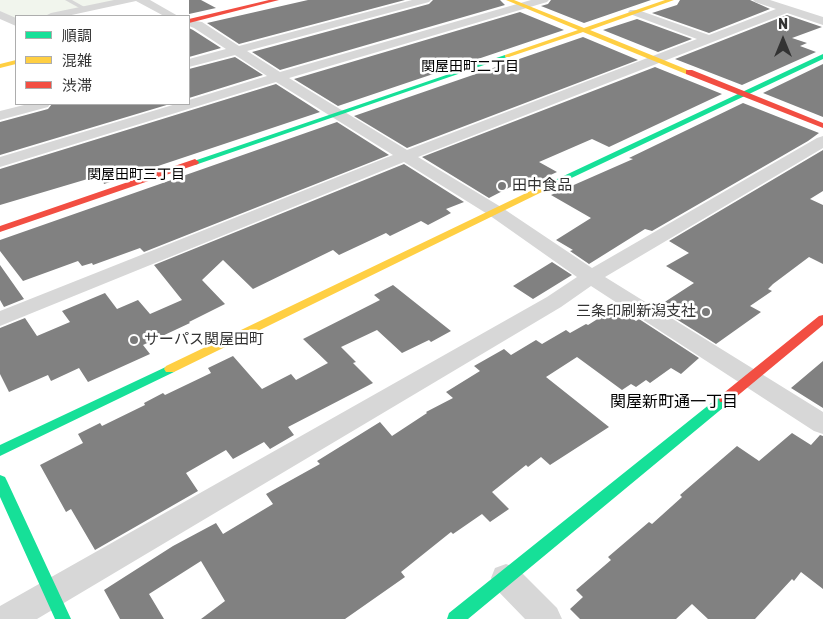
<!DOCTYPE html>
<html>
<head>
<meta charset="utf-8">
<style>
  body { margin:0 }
  #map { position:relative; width:823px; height:619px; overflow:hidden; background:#fff; font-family:Rubik,"Noto Sans JP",sans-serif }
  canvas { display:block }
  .legend { position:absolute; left:15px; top:15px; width:175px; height:90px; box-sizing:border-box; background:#fff; border:1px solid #adadad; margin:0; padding:6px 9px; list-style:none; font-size:15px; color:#333 }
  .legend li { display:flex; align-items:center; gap:10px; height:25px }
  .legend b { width:25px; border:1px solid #adadad }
  .north { position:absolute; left:758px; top:15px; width:50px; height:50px; -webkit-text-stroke:4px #fff; paint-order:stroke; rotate:0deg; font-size:14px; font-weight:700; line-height:20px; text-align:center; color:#333 }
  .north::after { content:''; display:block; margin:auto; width:18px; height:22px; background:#333; clip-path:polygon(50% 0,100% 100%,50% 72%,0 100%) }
</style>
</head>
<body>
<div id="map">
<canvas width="823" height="619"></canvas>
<ul class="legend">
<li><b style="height:6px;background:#16e098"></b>順調</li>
<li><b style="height:6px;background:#ffcf43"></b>混雑</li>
<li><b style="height:6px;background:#f24e42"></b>渋滞</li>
</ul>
<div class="north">N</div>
</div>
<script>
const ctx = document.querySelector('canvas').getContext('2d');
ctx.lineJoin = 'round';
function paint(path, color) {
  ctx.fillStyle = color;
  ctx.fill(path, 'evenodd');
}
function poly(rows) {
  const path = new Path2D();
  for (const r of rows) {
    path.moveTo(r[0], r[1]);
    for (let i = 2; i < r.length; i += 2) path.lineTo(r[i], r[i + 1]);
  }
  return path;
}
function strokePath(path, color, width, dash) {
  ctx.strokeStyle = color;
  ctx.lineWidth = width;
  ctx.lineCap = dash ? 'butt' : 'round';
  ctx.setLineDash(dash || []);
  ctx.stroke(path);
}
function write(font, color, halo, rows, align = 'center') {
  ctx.font = font + ' Rubik,"Noto Sans JP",sans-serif';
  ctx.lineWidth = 5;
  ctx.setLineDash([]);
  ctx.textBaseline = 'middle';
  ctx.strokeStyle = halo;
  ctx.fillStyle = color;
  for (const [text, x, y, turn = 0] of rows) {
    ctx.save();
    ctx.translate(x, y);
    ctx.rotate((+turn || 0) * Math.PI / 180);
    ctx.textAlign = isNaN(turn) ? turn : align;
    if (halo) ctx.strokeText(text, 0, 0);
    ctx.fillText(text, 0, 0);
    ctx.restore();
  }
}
const green = poly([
  [0,0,121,0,44,16,16,16,16,19,0,11]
]);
const building = poly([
  [189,0,201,0,216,8,189,14],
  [308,0,405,0,239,44,207,23],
  [433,0,500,0,505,5,280,70,252,52,429,4],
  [551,0,651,0,584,23,541,6,548,4],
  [680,0,750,0,770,9,709,33,652,13,677,5],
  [520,12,564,30,338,106,294,79],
  [787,15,822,27,792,38,807,43,800,46,816,52,742,85,675,59],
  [637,19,692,39,658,52,603,30],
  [189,28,193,30,221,48,189,57],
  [583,37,638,60,407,148,354,116],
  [235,57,263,75,189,98,189,69],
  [823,64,823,117,763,93],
  [655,67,722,94,609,147,592,139,539,162,557,172,531,184,524,180,489,198,422,157],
  [276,84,320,112,104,184,101,175,0,205,0,169],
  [743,103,819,133,808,141,652,231,645,229,589,264,570,251,573,250,556,240,591,218,551,195,633,159,629,158],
  [52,104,170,104,0,155,0,122,48,109],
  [337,122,389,155,144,252,140,248,93,265,92,263,82,266,78,261,23,281,0,251,0,240],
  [823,150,823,191,810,199,823,205,823,264,809,257,773,284,768,289,772,291,750,306,761,312,716,344,657,307,694,283,666,266,689,253,669,241],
  [404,164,464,202,446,209,451,213,428,225,421,221,390,236,386,233,339,255,333,250,253,289,223,260,202,280,225,304,189,322,190,323,143,345,150,354,88,382,79,368,51,381,48,375,9,392,0,374,0,328,25,318,37,336,70,322,62,311,105,293,117,309,138,300,150,314,182,300,154,265],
  [552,262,572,275,533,299,513,286],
  [0,265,24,299,4,307,0,300],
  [393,285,451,331,431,342,429,340,402,353,377,330,341,347,356,362,353,363,373,383,288,427,294,435,270,449,264,442,233,459,226,450,186,473,198,491,95,550,71,509,66,512,40,465,83,443,78,434,100,423,102,426,145,405,144,403,163,393,165,395,211,373,208,368,233,356,262,389,291,374,296,380,328,363,303,339,380,300,374,295],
  [615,308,636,321,639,319,699,358,681,374,671,368,650,383,646,380,636,387,631,384,622,390,577,357,546,377,609,427,550,465,541,457,528,467,526,465,492,492,509,509,490,522,482,514,453,534,451,532,401,572,405,577,345,619,201,619,225,601,201,561,149,594,164,619,120,619,104,590,173,546,216,523,223,534,273,504,266,494,320,464,317,461,380,422,392,436,427,413,426,412,453,398,446,392,480,371,474,366,504,349,511,355,536,340,542,344,566,330,570,333,586,324,588,325],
  [823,361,823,408,791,388],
  [792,433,811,445,820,435,823,436,823,589,801,572,794,581,792,579,755,619,708,619,692,604,676,619,580,619,570,609,583,597,576,590,611,560,608,557,649,522,652,524,682,497,680,495,737,446,759,461]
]);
const lane = poly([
  [65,0,72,0,88,9,83,10,65,0]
]);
const street = poly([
  [114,0,150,0,178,16,164,16,136,1,67,16,45,16,51,13,114,0],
  [412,0,431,0,429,2,247,51,280,72,531,0,549,0,547,2,289,78,407,150,697,39,630,14,628,12,630,10,638,10,709,35,776,9,755,2,753,0,770,0,823,17,823,25,787,13,418,157,501,207,592,268,817,138,823,136,823,148,605,277,823,412,823,434,814,431,591,286,561,307,37,619,0,619,0,606,547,297,577,277,489,215,404,162,0,326,0,311,393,155,276,82,0,167,0,157,176,104,189,104,189,100,267,76,235,55,189,67,189,59,226,49,194,28,189,26,189,20,202,22,239,46,412,0],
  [0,11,16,18,16,26,0,19,0,11],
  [28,104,50,104,48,107,0,120,0,111,28,104],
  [506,564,517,568,557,608,562,619,525,619,495,588,491,578,495,568,506,564]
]);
const fast = poly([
  [823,54,823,59,546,190,543,191,538,188,823,54],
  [505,55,510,56,198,164,195,165,191,162,505,55],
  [170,365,174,366,176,369,174,372,0,456,0,445,170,365],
  [725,394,730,396,731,399,730,402,468,619,447,619,449,613,720,396,725,394],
  [0,475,5,477,7,481,71,619,55,619,0,497,0,475]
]);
const slow = poly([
  [506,0,514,0,584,28,665,0,674,0,590,30,693,72,686,74,583,32,509,57,505,57,505,55,578,30,506,0],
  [16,60,16,64,0,68,0,64,16,60],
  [543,185,546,186,546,190,174,372,166,372,164,369,166,366,543,185]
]);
const jam = poly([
  [269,0,279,0,189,23,189,19,269,0],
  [686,70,692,70,823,123,823,128,686,74,686,70],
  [195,159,199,162,198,164,0,232,0,226,195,159],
  [823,315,823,325,730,402,720,402,719,399,720,396,819,316,823,315]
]);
const markers = [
  [502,186,5,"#7a7a7a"],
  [706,312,5,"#7a7a7a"],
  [134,340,5,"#7a7a7a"]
];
const farNeighbourhoodnames = [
  ["関屋田町二丁目",470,67],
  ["関屋田町三丁目",136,175]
];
const poiNames = [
  ["田中食品",512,186],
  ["三条印刷新潟支社",696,312,"right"],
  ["サーパス関屋田町",144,340]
];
const neighbourhoodNames = [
  ["関屋新町通一丁目",674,402]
];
paint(green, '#f1f5ed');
paint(building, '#818181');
paint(lane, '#d7d7d7');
paint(street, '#d7d7d7');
paint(fast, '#16e098');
paint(slow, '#ffcf43');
paint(jam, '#f24e42');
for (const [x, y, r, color] of markers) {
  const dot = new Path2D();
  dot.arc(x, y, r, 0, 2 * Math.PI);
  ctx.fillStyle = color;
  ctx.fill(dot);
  strokePath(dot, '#fff', 2);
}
write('14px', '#000', '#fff', farNeighbourhoodnames);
write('15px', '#333', '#fff', poiNames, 'left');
write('16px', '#000', '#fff', neighbourhoodNames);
</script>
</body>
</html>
